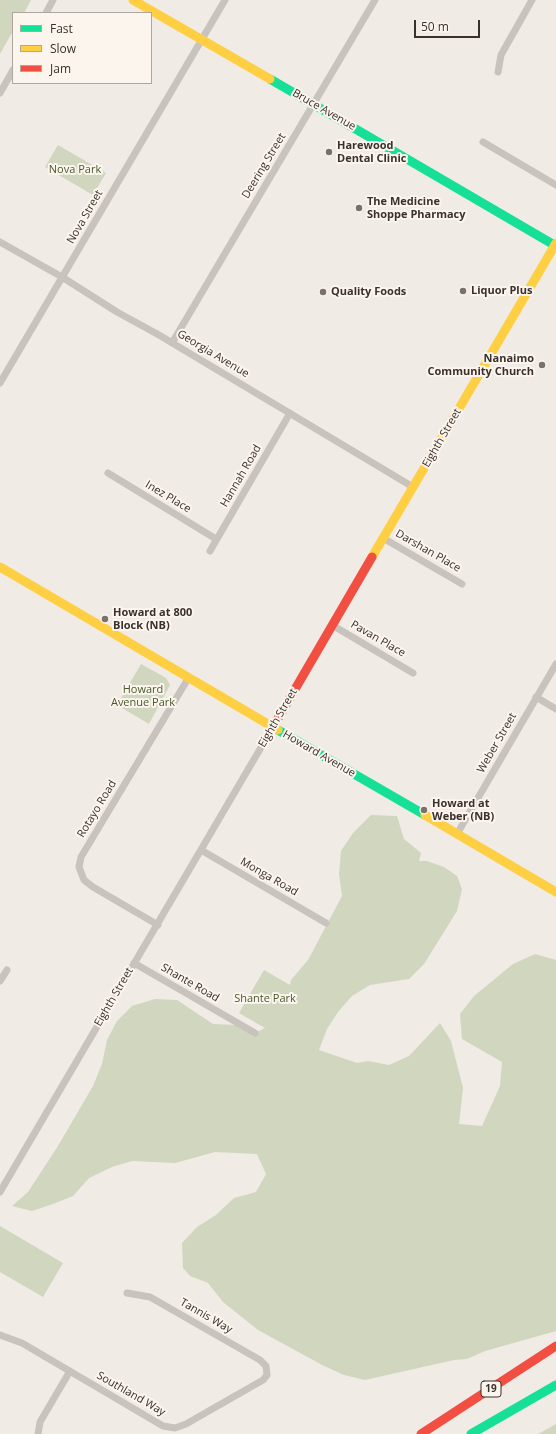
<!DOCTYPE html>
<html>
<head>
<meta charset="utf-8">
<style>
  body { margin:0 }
  #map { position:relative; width:556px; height:1434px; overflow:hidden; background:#f0ebe5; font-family:"Open Sans",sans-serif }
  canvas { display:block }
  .legend { position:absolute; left:12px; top:12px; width:140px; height:72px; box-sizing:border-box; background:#fbf5ee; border:1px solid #aea6a0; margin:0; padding:5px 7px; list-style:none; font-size:12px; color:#3b302b }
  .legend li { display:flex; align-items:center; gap:8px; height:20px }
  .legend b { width:20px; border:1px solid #aea6a0 }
  .scale { position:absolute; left:414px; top:20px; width:66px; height:18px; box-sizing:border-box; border:2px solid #3b302b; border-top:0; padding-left:5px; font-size:12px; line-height:14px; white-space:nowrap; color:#3b302b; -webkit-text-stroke:3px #fbf5ee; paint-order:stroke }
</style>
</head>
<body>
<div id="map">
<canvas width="556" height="1434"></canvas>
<ul class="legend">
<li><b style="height:5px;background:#16e098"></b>Fast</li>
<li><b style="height:5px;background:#ffcf43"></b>Slow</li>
<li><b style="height:5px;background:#f24e42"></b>Jam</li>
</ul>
<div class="scale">50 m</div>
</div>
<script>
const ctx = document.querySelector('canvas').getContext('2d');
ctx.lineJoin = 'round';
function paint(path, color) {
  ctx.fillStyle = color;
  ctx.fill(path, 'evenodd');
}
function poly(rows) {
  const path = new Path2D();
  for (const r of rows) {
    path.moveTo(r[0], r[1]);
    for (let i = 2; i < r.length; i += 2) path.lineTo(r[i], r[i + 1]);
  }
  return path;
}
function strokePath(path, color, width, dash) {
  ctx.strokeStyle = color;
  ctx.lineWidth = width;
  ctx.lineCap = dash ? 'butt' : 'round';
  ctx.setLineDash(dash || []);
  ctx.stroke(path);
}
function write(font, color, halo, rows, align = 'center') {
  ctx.font = font + ' "Open Sans",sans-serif';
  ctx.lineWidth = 4;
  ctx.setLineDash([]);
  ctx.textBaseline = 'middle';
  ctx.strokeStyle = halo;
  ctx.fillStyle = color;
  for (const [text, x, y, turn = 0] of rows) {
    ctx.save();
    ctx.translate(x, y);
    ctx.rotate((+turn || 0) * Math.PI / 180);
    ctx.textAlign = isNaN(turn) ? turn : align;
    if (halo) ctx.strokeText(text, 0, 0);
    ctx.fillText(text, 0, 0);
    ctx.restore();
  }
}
const green = poly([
  [0,0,31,0,24,13,13,13,13,31,0,54],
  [58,145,106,173,93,195,45,167],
  [141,664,166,678,170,685,149,724,117,705],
  [371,815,397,816,404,839,421,853,419,861,427,861,444,867,457,876,462,889,457,911,424,964,409,979,370,985,352,996,338,1012,327,1029,319,1050,357,1063,368,1061,389,1065,409,1056,440,1023,451,1041,463,1088,459,1124,482,1126,500,1086,502,1062,462,1039,460,1014,474,996,513,964,535,954,556,960,556,1331,485,1351,467,1359,454,1360,365,1380,344,1375,324,1366,258,1330,223,1302,208,1283,190,1276,183,1268,182,1243,197,1227,216,1215,234,1198,256,1192,266,1174,257,1154,215,1152,175,1163,132,1161,112,1167,89,1178,73,1196,53,1204,32,1211,12,1206,28,1192,58,1146,93,1086,102,1064,107,1040,117,1021,132,1006,155,999,177,1000,213,1024,236,1025,255,1033,265,1028,239,1013,264,970,290,985,291,980,308,960,342,896,339,874,341,851,353,833],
  [0,1226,63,1263,43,1297,0,1272],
  [556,1424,556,1434,538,1434]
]);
const street = poly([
  [46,13,53,0],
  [498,72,501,55,532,0],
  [0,93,13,70],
  [483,142,556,185],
  [0,242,62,277,117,312,159,335,413,487],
  [172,343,375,0],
  [0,383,225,0],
  [108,473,216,539],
  [383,538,462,584],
  [210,551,290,413],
  [332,625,413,673],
  [536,697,556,709],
  [457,834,556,664],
  [201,850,326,923],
  [158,925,93,887,84,880,79,867,81,857,189,677],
  [134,963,255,1033],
  [0,981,7,970],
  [0,1192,273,727],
  [0,1335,22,1343,163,1426,175,1428,186,1424,263,1380,267,1375,266,1366,260,1360,150,1297,127,1293],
  [38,1434,40,1422,70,1371]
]);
const fast = poly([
  [270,79,556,246],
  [278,730,425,815],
  [471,1434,556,1385]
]);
const slow = poly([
  [133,0,270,79],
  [372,557,556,243],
  [0,567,278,730],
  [425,815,556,892]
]);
const jam = poly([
  [273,727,372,557],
  [421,1434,556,1346]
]);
const markers = [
  [329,152,4,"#7a716c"],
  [359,208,4,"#7a716c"],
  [463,291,4,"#7a716c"],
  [323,292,4,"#7a716c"],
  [542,365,4,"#7a716c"],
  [105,619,4,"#7a716c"],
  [424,810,4,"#7a716c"]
];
const shields = [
  [491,1389,20]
];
const shieldNames = [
  ["19",491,1389]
];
const streetNames = [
  ["Bruce Avenue",324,110,30],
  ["Deering Street",264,166,-59],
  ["Nova Street",85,217,-60],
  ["Georgia Avenue",213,354,31],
  ["Eighth Street",442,438,-60],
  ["Hannah Road",241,476,-60],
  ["Inez Place",168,497,31],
  ["Darshan Place",428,551,30],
  ["Pavan Place",378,639,30],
  ["Eighth Street",278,718,-60],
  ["Weber Street",497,743,-60],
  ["Howard Avenue",319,754,30],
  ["Rotayo Road",97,809,-59],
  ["Monga Road",269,877,30],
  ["Shante Road",190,983,30],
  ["Eighth Street",114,997,-60],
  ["Tannis Way",206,1316,30],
  ["Southland Way",131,1394,30]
];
const poiNames = [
  ["Harewood",337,146],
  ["Dental Clinic",337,159],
  ["The Medicine",367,202],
  ["Shoppe Pharmacy",367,215],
  ["Liquor Plus",471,291],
  ["Quality Foods",331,292],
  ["Nanaimo",534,359,"right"],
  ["Community Church",534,372,"right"],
  ["Howard at 800",113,613],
  ["Block (NB)",113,626],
  ["Howard at",432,804],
  ["Weber (NB)",432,817]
];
const parkNames = [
  ["Nova Park",75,170],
  ["Howard",143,690],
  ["Avenue Park",143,703],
  ["Shante Park",265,999]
];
paint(green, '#d1d6bf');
strokePath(street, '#c9c3be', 7);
strokePath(fast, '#16e098', 9);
strokePath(slow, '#ffcf43', 9);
strokePath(jam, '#f24e42', 9);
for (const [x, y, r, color] of markers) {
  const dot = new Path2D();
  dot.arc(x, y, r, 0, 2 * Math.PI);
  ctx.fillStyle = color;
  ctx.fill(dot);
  strokePath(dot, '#fbf5ee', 1.5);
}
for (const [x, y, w] of shields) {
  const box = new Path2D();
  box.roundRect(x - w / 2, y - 8, w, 16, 3);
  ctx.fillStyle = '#fbf5ee';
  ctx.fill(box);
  strokePath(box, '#3b302b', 1);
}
write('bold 10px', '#3b302b', null, shieldNames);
write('11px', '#3b302b', '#fbf5ee', streetNames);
write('bold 11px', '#3b302b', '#fbf5ee', poiNames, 'left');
write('11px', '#4a5a2e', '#fbf5ee', parkNames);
</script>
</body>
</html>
